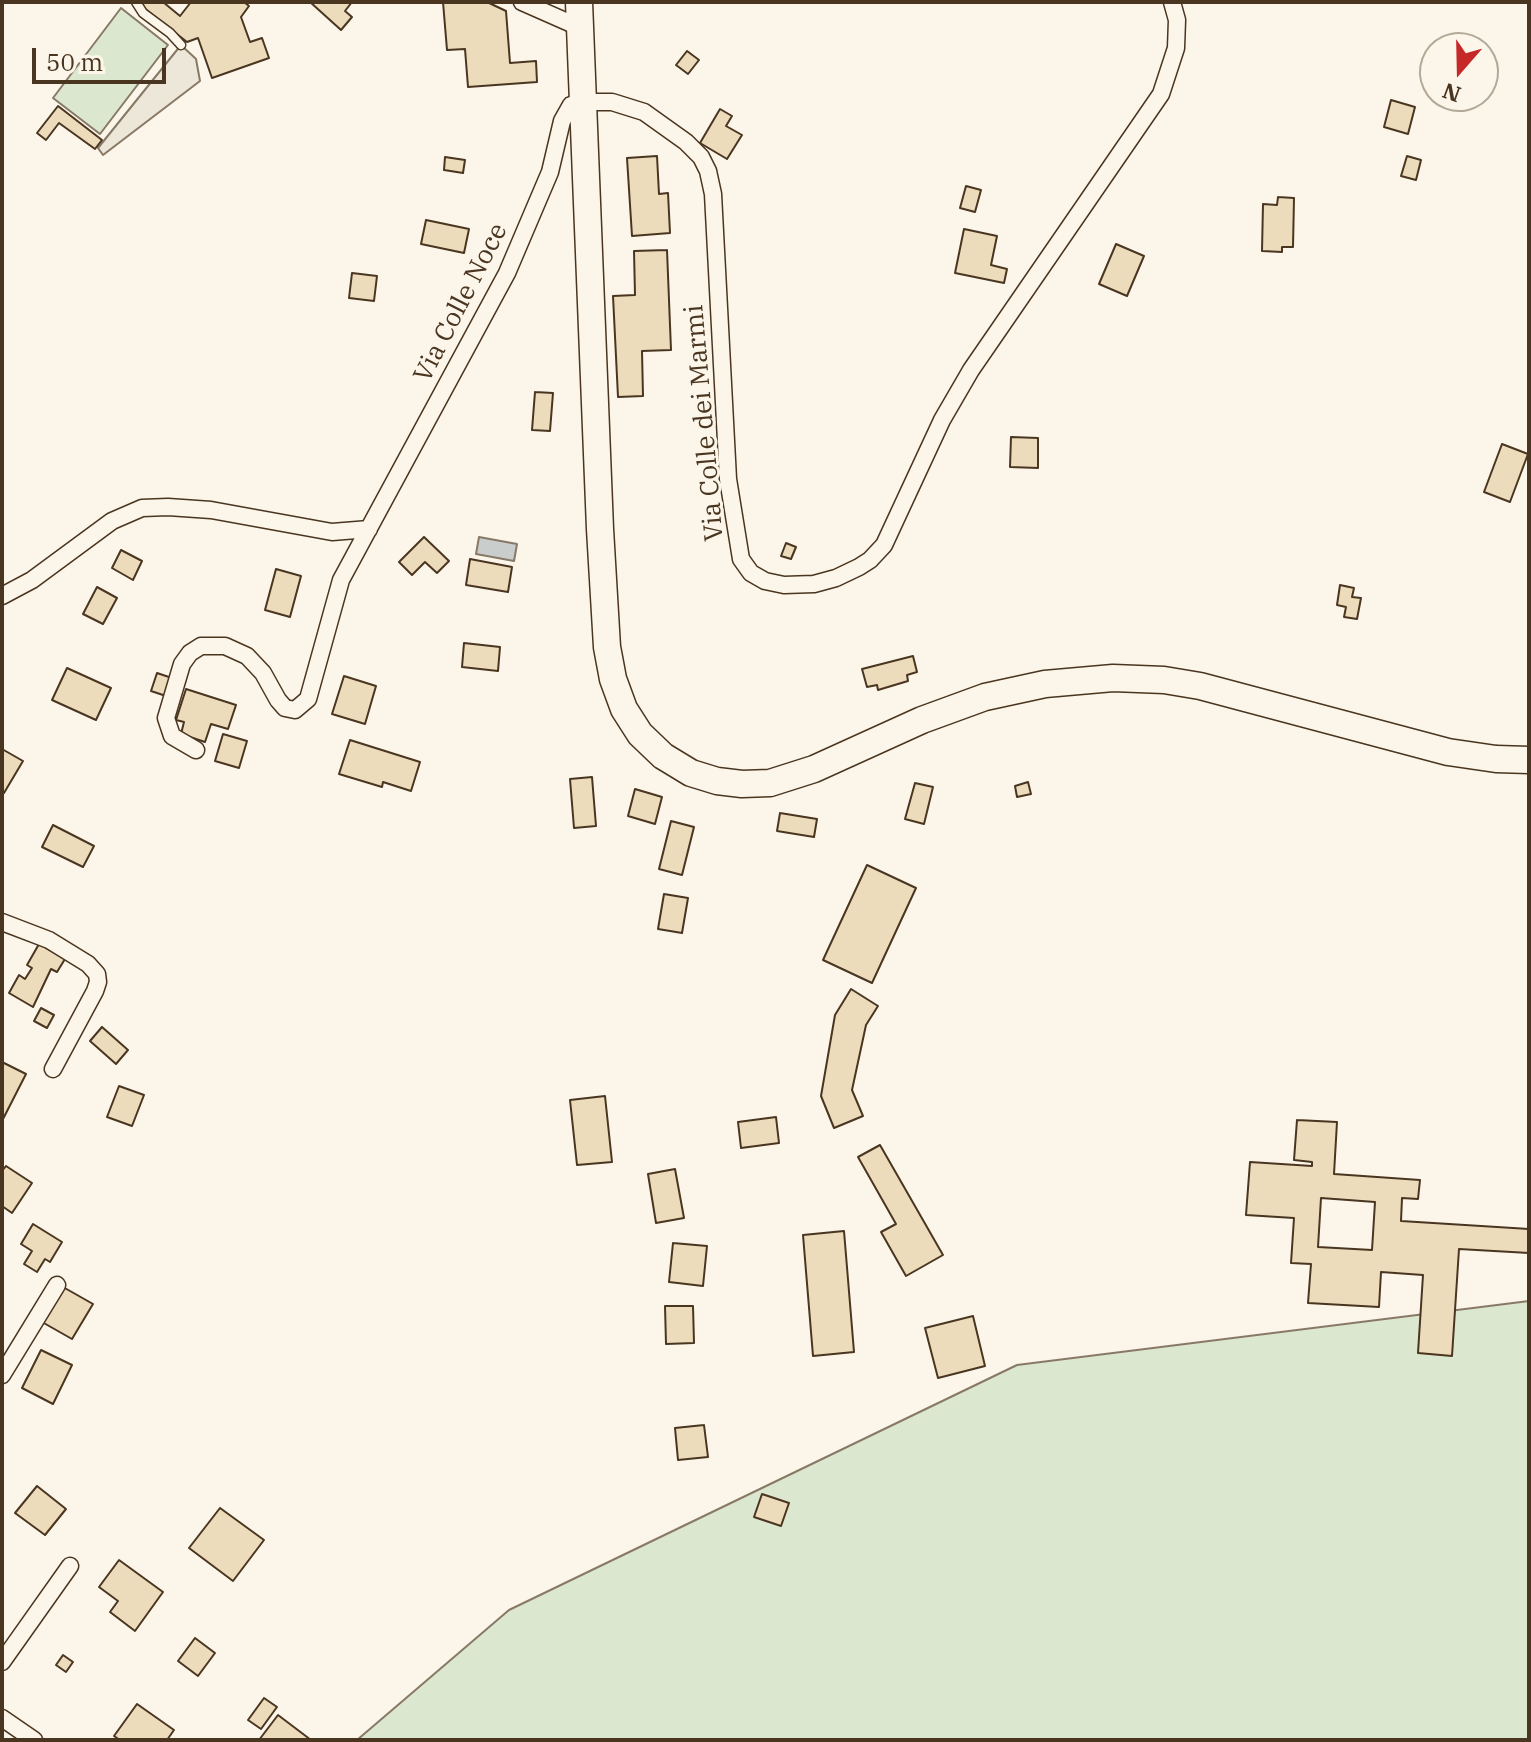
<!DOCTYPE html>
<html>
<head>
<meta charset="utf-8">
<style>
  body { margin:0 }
  #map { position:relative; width:1531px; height:1742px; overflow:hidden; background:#fbf6e9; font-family:"IBM Plex Serif",serif }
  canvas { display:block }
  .frame { position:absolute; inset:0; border:4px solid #4a3520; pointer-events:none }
  .north { position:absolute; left:1419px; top:32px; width:80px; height:80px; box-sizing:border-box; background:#fbf6e9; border:2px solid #b4a999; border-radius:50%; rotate:200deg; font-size:22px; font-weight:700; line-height:32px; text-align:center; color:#4a3520 }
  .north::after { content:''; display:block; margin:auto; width:28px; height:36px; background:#c62828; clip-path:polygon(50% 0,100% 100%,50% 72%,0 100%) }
  .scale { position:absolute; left:32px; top:48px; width:134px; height:36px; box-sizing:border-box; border:4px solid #4a3520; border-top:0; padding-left:10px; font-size:24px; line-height:28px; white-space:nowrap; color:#4a3520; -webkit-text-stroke:6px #fbf6e9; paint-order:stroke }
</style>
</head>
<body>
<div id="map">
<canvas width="1531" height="1742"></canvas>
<div class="frame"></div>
<div class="north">N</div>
<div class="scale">50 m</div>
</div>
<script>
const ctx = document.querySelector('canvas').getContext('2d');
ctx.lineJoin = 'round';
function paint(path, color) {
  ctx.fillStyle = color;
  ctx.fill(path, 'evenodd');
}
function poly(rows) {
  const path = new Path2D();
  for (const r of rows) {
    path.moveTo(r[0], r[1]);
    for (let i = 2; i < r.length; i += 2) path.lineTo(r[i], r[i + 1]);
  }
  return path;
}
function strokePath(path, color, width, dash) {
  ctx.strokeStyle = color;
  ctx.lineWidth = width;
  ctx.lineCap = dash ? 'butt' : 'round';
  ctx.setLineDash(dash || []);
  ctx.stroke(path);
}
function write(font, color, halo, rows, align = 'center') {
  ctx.font = font + ' "IBM Plex Serif",serif';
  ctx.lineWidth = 6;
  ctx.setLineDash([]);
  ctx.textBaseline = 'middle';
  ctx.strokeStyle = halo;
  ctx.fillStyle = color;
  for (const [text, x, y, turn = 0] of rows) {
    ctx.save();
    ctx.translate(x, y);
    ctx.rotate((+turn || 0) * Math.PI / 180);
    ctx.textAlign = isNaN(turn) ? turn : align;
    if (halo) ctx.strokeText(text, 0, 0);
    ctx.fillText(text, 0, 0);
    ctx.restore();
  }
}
const green = poly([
  [121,8,168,45,100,134,53,98,121,8],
  [1529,1301,1529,1740,357,1740,509,1610,1017,1365,1529,1301]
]);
const parking = poly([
  [181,45,196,59,200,81,103,155,98,148,181,45]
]);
const water = poly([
  [479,537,517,544,514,561,476,554,479,537]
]);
const building = poly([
  [140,2,163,2,180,16,191,2,244,2,249,6,241,17,250,42,262,38,269,58,212,78,198,38,187,42,139,4,140,2],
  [310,2,352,2,345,11,352,17,341,30,310,2],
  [443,2,487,2,506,11,510,63,536,61,537,82,468,87,465,49,447,50,443,2],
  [687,51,699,60,688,74,676,65,687,51],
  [1391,100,1415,107,1408,134,1384,127,1391,100],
  [58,106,102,140,95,149,59,123,46,140,37,133,58,106],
  [720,109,732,116,726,126,742,135,727,159,700,143,720,109],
  [657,156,659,194,668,193,670,233,632,236,627,158,657,156],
  [1407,156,1421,160,1416,180,1401,176,1407,156],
  [445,157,465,160,463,173,444,170,445,157],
  [966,186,981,190,975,212,960,208,966,186],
  [1278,197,1294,198,1293,247,1282,247,1282,252,1262,251,1263,204,1277,205,1278,197],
  [426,220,469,229,464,253,421,244,426,220],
  [964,229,997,236,991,265,1007,269,1004,283,955,273,964,229],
  [1116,244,1144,256,1127,296,1099,284,1116,244],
  [667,250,671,350,642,351,643,396,618,397,613,296,635,295,634,251,667,250],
  [352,273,377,276,374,301,349,298,352,273],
  [535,392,553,393,550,431,532,430,535,392],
  [1011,437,1038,438,1038,468,1010,467,1011,437],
  [1502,444,1528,454,1510,502,1484,492,1502,444],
  [424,537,449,561,437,573,425,562,412,575,399,562,424,537],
  [786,543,796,547,791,559,781,556,786,543],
  [121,550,142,561,133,580,112,568,121,550],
  [470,559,512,567,508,592,466,585,470,559],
  [276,569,301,576,290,617,265,610,276,569],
  [1340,585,1354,588,1352,597,1361,598,1357,619,1344,617,1346,607,1337,605,1340,585],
  [97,587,117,598,103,624,83,614,97,587],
  [464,643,500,647,498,671,462,667,464,643],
  [913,656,917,672,907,675,908,681,878,690,877,685,867,687,862,669,913,656],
  [67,668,111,688,96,720,52,700,67,668],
  [157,673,172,678,166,696,151,691,157,673],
  [344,676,376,686,365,724,332,714,344,676],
  [186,689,236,705,228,729,211,724,205,742,181,734,184,722,176,720,186,689],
  [223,734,247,741,239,768,215,761,223,734],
  [350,740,420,762,411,791,383,782,382,787,339,774,350,740],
  [2,749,23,761,4,793,2,791,2,749],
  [592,777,596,826,574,828,570,779,592,777],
  [1028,782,1031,794,1017,797,1015,786,1028,782],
  [915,783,933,787,924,824,905,819,915,783],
  [635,789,662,797,655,824,628,816,635,789],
  [780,813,817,819,814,837,777,831,780,813],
  [671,821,694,827,682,875,659,869,671,821],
  [53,825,94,846,83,867,42,847,53,825],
  [867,865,916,888,872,983,823,960,867,865],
  [664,894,688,898,682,933,658,929,664,894],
  [39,944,65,959,57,972,51,969,33,1007,9,993,19,975,25,979,32,968,27,965,39,944],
  [851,989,878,1006,866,1025,852,1090,863,1116,834,1128,821,1096,835,1015,851,989],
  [41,1008,54,1015,47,1028,34,1021,41,1008],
  [102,1027,128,1050,116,1064,90,1041,102,1027],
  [2,1062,26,1074,2,1121,2,1062],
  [119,1086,144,1095,132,1126,107,1117,119,1086],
  [605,1096,612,1162,577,1165,570,1100,605,1096],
  [776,1117,779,1143,741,1148,738,1122,776,1117],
  [1297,1120,1337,1122,1334,1174,1420,1180,1418,1199,1402,1198,1401,1221,1529,1229,1529,1253,1459,1249,1452,1356,1418,1353,1423,1275,1381,1272,1379,1307,1308,1303,1311,1264,1291,1263,1294,1218,1246,1215,1250,1162,1312,1166,1312,1162,1294,1160,1297,1120],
  [1321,1198,1375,1202,1372,1250,1318,1247,1321,1198],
  [880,1145,943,1255,906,1276,881,1232,896,1224,858,1157,880,1145],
  [6,1166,32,1183,12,1213,2,1206,2,1171,6,1166],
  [675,1169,684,1218,656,1223,648,1174,675,1169],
  [33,1224,62,1242,50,1262,45,1259,37,1272,24,1264,32,1251,21,1244,33,1224],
  [844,1231,854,1352,813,1356,803,1235,844,1231],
  [673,1243,707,1246,703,1286,669,1282,673,1243],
  [63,1287,93,1304,72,1339,42,1322,63,1287],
  [665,1306,693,1306,694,1343,666,1344,665,1306],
  [973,1316,985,1366,938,1378,925,1328,973,1316],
  [41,1350,72,1365,53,1404,22,1388,41,1350],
  [704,1425,708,1457,678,1460,675,1428,704,1425],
  [37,1486,66,1509,45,1535,15,1513,37,1486],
  [762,1494,789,1503,781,1526,754,1517,762,1494],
  [220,1508,264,1540,233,1581,189,1548,220,1508],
  [119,1560,163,1592,135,1631,110,1612,118,1601,99,1587,119,1560],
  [195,1638,215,1653,198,1676,178,1661,195,1638],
  [63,1655,73,1662,66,1672,56,1665,63,1655],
  [264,1698,277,1707,261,1729,248,1720,264,1698],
  [137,1704,174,1730,167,1740,120,1740,114,1736,137,1704],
  [278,1715,311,1740,259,1740,278,1715]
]);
const lane = poly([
  [136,2,143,13,170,33,181,45]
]);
const street = poly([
  [522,2,581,28],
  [2,596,32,580,112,521,142,508,168,507,211,510,332,532,369,529],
  [196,750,172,736,166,718,182,664,190,653,201,646,225,646,247,656,263,673,278,700,285,708,295,710,308,699,341,580,507,273,550,172,562,121,571,105,584,102,612,102,644,112,686,142,701,157,708,171,713,194,728,479,741,559,751,573,765,581,784,585,814,584,836,578,859,567,870,560,884,545,942,420,971,370,1161,94,1176,48,1177,20,1172,2],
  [2,922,49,940,88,964,97,974,98,982,95,991,53,1069],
  [2,1375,57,1285],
  [2,1662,70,1566],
  [2,1718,34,1740]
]);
const primary = poly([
  [579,2,600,529,607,647,613,679,624,709,640,734,663,756,691,773,717,781,742,784,770,783,814,769,922,720,985,697,1045,684,1113,678,1164,680,1200,686,1448,752,1496,759,1529,760]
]);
const streetNames = [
  ["Via Colle Noce",461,303,-63],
  ["Via Colle dei Marmi",705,423,-95]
];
paint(green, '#dce7d0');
strokePath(green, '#887966', 2);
paint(parking, '#ede7d9');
strokePath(parking, '#887966', 2);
paint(water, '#c9cecd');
strokePath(water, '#887966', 2);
paint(building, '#ecdcbc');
strokePath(building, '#4a3520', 2);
strokePath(lane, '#4a3520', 11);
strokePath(street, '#4a3520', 19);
strokePath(primary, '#4a3520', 29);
strokePath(lane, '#fbf6e9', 8);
strokePath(street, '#fbf6e9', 16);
strokePath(primary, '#fbf6e9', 26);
write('26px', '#4a3520', '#fbf6e9', streetNames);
</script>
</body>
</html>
